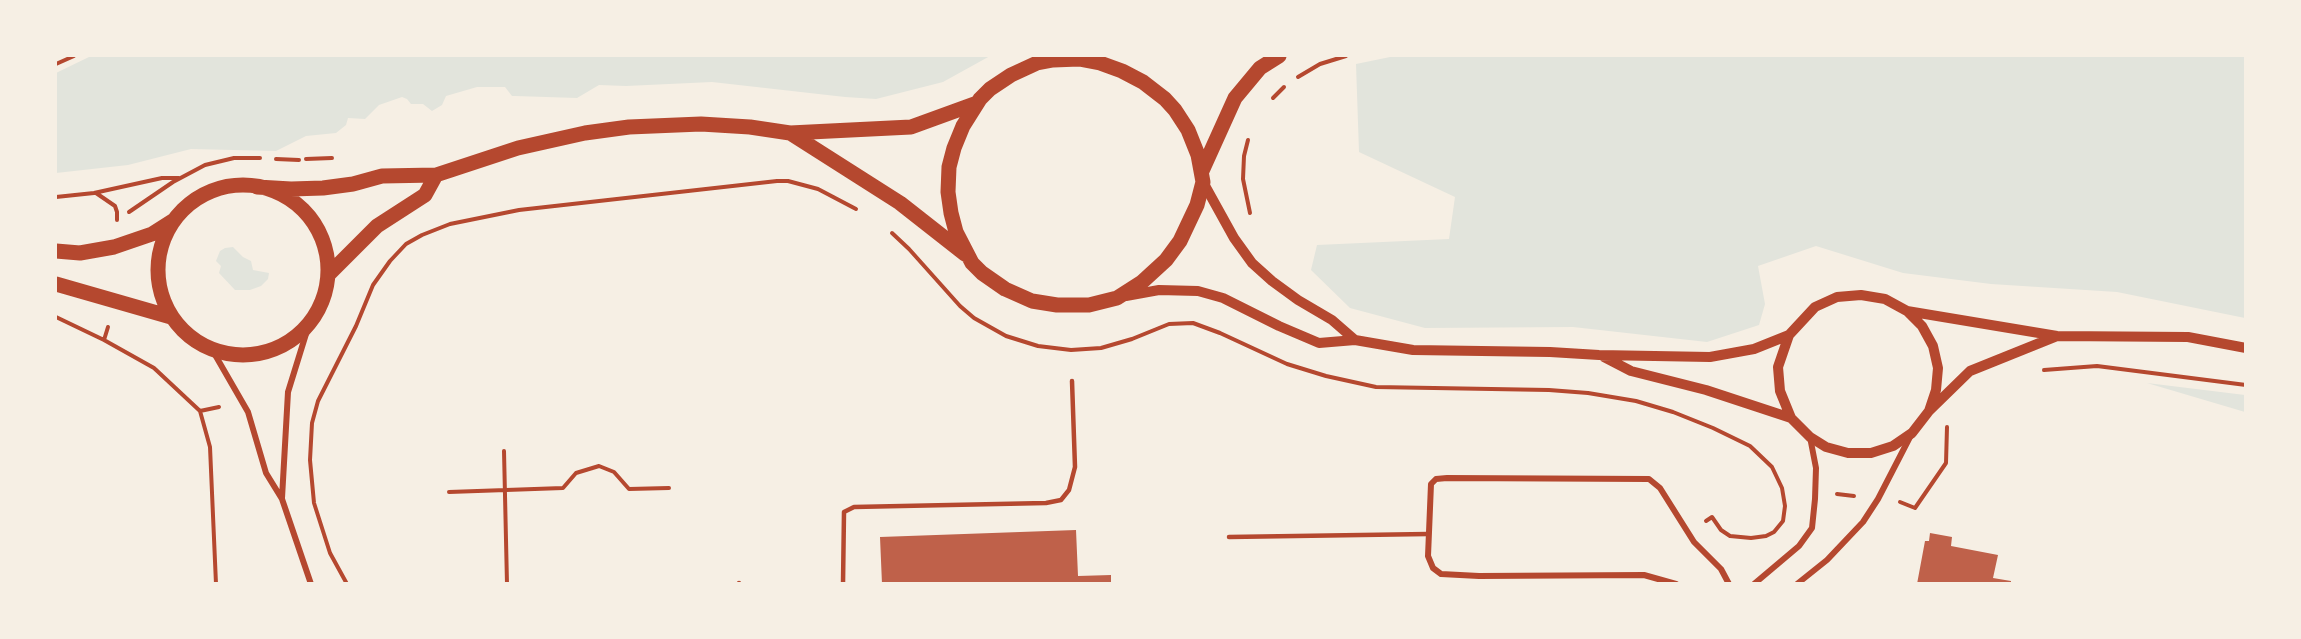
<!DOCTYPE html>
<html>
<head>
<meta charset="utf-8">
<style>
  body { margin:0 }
  #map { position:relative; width:2301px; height:639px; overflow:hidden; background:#f6efe4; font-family:"Archivo Narrow",sans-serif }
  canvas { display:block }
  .frame { position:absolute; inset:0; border:57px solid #f6efe4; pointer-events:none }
</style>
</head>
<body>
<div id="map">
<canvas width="2301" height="639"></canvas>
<div class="frame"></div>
</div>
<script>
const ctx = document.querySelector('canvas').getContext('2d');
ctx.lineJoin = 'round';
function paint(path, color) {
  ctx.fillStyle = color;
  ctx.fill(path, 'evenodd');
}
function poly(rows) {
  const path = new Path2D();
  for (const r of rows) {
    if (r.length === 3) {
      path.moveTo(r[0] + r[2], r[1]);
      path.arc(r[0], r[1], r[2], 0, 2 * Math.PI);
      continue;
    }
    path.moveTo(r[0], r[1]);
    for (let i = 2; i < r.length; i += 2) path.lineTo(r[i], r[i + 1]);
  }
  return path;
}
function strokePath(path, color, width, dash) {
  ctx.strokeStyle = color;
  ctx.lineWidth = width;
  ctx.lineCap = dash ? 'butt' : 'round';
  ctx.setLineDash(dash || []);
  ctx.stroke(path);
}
const green = poly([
  [91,56,990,56,943,82,876,99,845,97,712,82,626,86,599,85,577,98,515,96,512,96,505,87,477,87,446,96,442,105,432,111,423,104,411,104,407,99,402,97,379,105,365,119,348,118,346,125,336,133,306,136,276,151,191,149,128,165,56,173,56,73],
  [1395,56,2245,56,2245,318,2117,292,1991,284,1903,273,1816,246,1758,266,1765,304,1759,325,1707,342,1573,327,1425,328,1350,308,1311,270,1317,245,1449,239,1455,197,1359,152,1356,64],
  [233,247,243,257,251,261,253,270,269,273,268,279,261,286,250,290,235,290,219,273,221,266,216,261,220,251,225,248],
  [2147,383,2245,395,2245,412]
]);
const building = poly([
  [1076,530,1078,576,1111,575,1111,584,882,584,880,537],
  [1930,533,1952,537,1951,546,1998,555,1993,578,2011,581,2011,584,1917,584,1925,541,1929,541]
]);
const path = poly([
  [56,64,74,56],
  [1298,77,1320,64,1346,56],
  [1273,98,1284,87],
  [1248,140,1244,156,1243,179,1250,213],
  [276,159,299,160],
  [306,159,332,158],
  [96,193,115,206,117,212,117,220],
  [56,197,94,193,162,178,179,178],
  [129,212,173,182,205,165,234,158,260,158],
  [892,233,909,249,960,306,974,318,1006,336,1038,346,1071,350,1101,348,1132,339,1169,324,1193,323,1220,333,1287,364,1326,376,1376,387,1549,390,1588,393,1636,401,1673,412,1713,428,1750,446,1772,467,1782,488,1785,506,1783,521,1774,532,1766,536,1751,538,1730,536,1721,530,1712,517,1706,521],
  [56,317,104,340,154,368,200,411,210,447,216,584],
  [104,340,108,327],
  [2044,370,2097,366,2246,385],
  [200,411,219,407],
  [504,451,507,584],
  [449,492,563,488,576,473,599,466,614,472,629,489,669,488],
  [1837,494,1854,496],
  [1900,502,1915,508,1946,463,1947,427],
  [347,584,330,553,314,503,310,460,312,423,318,401,356,326,373,285,390,261,406,244,422,235,450,224,519,210,777,181,788,181,818,189,856,209]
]);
const service = poly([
  [1229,537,1428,534],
  [739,583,739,584],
  [843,584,844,512,854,507,1046,503,1061,500,1069,490,1075,467,1072,381]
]);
const minor = poly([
  [214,353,248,412,266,473,282,499,311,584],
  [282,498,288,392,310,321],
  [1676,584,1644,575,1479,576,1441,574,1433,568,1428,556,1431,484,1436,479,1447,478,1649,479,1660,488,1694,542,1721,569,1729,584],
  [1754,584,1799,546,1812,528,1815,499,1816,468,1810,437],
  [1797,584,1827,560,1863,522,1878,499,1910,437]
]);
const tertiary = poly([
  [1203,182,1234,238,1252,263,1272,281,1298,300,1332,320,1355,340],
  [1126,296,1159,290,1198,291,1223,298,1279,326,1319,343,1355,340,1413,350,1550,352,1599,355,1710,357,1754,349,1789,335],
  [1907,311,2057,336,2188,337,2246,348],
  [1604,357,1631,371,1706,390,1791,418],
  [1929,411,1936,390,1938,368,1933,346,1922,326,1907,311,1885,299,1861,295,1837,297,1815,307,1789,335,1778,367,1780,391,1791,418,1810,437,1826,447,1848,453,1871,453,1893,446,1912,433,1929,411,1970,371,2057,336]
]);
const primary = poly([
  [1079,59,1100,63,1122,71,1143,82,1165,99,1175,110,1188,130,1198,155,1203,182,1197,205,1180,241,1166,260,1142,282,1117,298,1089,305,1057,305,1032,301,1005,289,982,273,972,263,956,232,951,213,948,192,949,167,954,148,963,126,980,99,990,89,1011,75,1037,63,1053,60,1079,59],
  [790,133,900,203,965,254],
  [1202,171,1235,98,1260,68,1279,56],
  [243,270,85],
  [257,187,291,189,323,188,353,184,382,176,436,175,518,148,585,133,629,127,701,124,750,127,790,133,911,127,977,103],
  [56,251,80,253,114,247,152,234,174,220],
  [329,274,377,226,425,195,436,175],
  [56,284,171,317]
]);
paint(green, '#e2e4dc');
paint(building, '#bf614a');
strokePath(path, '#b5482f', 4);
strokePath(service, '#b5482f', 4.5);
strokePath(minor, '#b5482f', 6);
strokePath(tertiary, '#b5482f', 10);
strokePath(primary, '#b5482f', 15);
</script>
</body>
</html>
